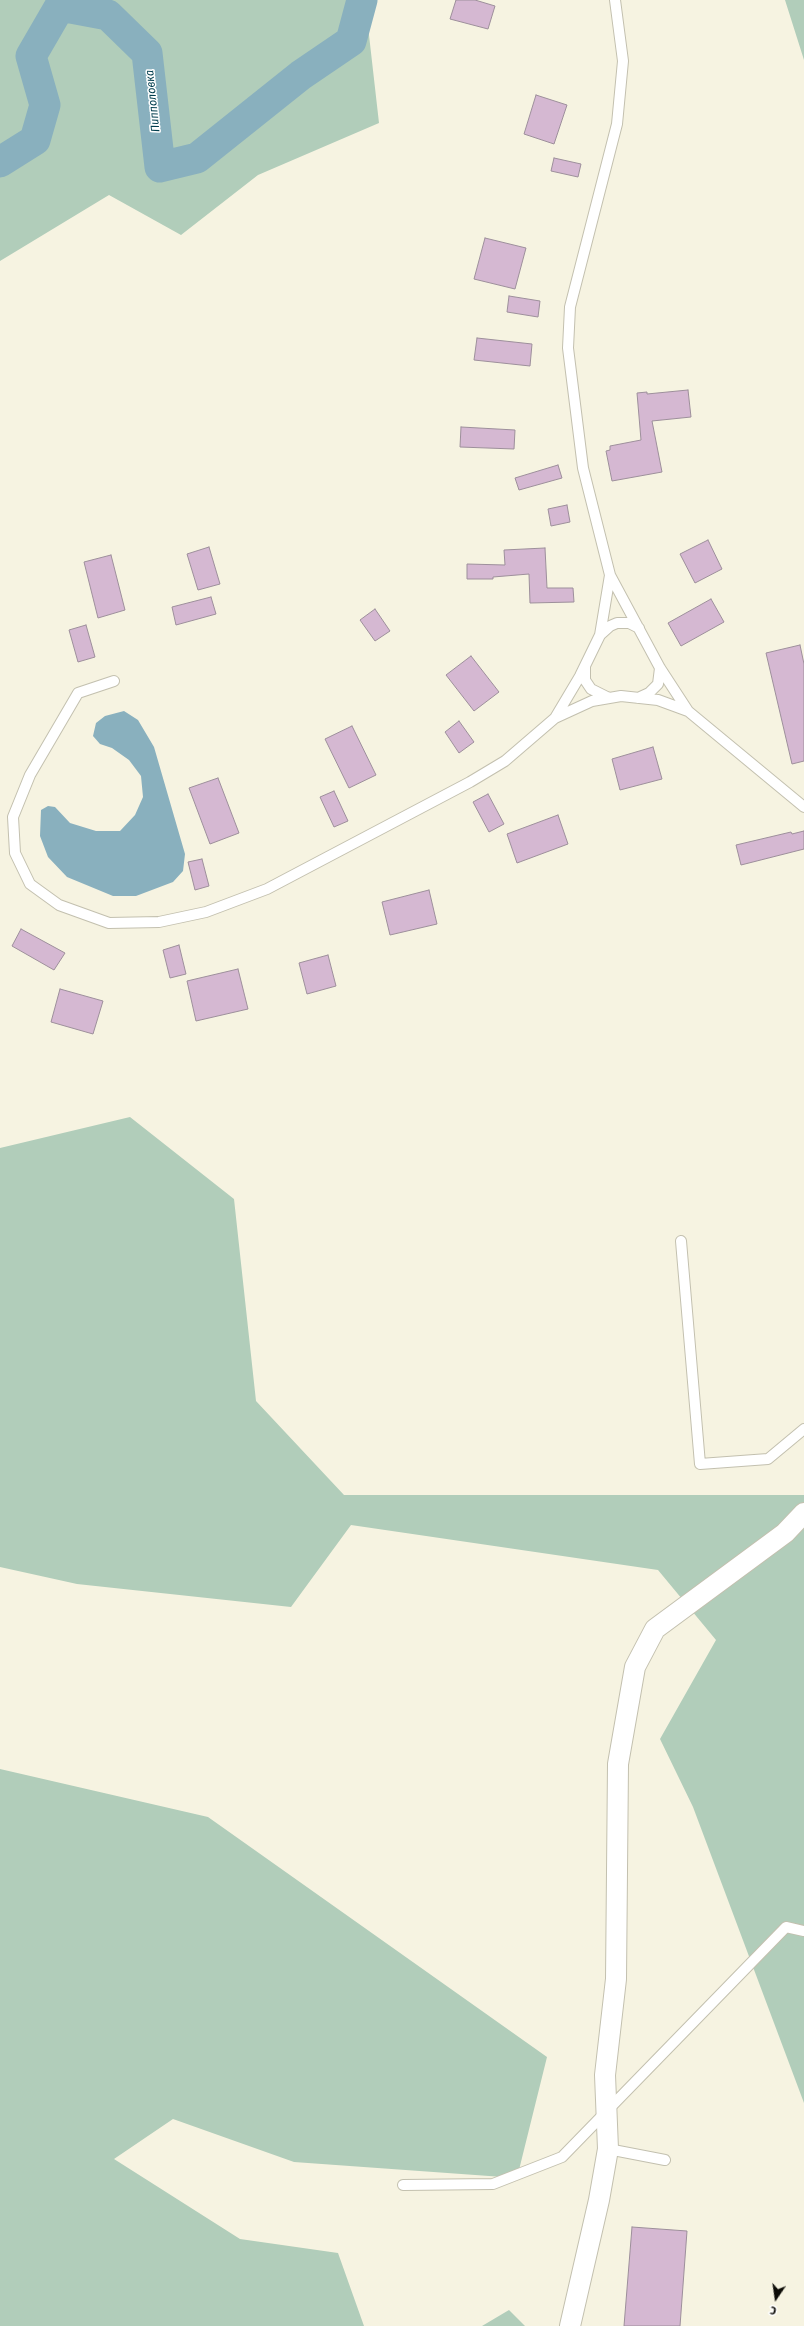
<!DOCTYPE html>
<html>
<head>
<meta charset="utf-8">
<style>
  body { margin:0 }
  #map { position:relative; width:804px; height:2326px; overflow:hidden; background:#f6f3e1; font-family:"Fira Sans Condensed",sans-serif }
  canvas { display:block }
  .north { position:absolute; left:756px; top:2278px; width:40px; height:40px; -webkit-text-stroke:3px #fff; paint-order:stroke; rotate:193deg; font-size:11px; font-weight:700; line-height:16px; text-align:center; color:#0d0c07 }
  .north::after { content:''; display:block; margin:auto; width:14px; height:18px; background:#0d0c07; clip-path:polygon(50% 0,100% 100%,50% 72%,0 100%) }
</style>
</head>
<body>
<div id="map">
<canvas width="804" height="2326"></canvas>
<div class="north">С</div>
</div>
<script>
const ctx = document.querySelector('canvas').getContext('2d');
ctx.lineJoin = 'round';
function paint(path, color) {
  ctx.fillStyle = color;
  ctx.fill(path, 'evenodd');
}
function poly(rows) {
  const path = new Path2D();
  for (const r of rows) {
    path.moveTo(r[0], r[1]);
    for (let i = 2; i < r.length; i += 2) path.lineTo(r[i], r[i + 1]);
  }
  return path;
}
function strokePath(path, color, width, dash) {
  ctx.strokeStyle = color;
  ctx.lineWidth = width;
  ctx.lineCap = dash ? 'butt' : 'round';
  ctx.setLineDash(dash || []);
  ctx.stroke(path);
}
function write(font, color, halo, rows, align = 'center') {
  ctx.font = font + ' "Fira Sans Condensed",sans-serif';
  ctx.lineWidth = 3;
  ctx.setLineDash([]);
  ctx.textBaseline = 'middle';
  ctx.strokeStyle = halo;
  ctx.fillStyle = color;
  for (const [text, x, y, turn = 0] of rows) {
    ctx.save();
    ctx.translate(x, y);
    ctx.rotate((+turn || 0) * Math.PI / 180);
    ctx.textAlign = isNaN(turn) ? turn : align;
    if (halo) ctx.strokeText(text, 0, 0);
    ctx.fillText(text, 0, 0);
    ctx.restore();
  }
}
const green = poly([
  [0,0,365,0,379,123,258,175,181,235,109,195,0,261],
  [785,0,804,0,804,60],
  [130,1117,234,1199,256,1401,344,1495,804,1495,804,2103,693,1807,660,1739,716,1640,658,1570,351,1525,291,1607,77,1584,0,1567,0,1148],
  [0,1769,208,1817,547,2057,517,2178,294,2162,173,2119,114,2159,240,2239,338,2253,364,2326,0,2326],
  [509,2310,525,2326,482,2326]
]);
const water = poly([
  [124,711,138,720,154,747,185,854,183,871,173,882,136,896,113,896,67,877,48,857,40,836,41,810,48,806,55,807,70,823,96,831,120,831,135,815,143,797,141,776,129,760,112,748,100,744,93,736,96,723,105,716]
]);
const river = poly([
  [0,162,35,140,45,105,31,56,60,6,108,15,147,53,160,167,197,158,301,75,351,41,362,0]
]);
const building = poly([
  [456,0,475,0,495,6,488,29,450,19,456,0],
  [536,95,567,105,554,144,524,134,536,95],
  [554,158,581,164,578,177,551,171,554,158],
  [485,238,526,248,515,289,474,279,485,238],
  [509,296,540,301,538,317,507,312,509,296],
  [477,338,532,344,530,366,474,360,477,338],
  [688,390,691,417,652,421,662,472,612,481,606,451,610,450,610,446,641,440,637,393,647,392,647,394,688,390],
  [461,427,515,430,514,449,460,447,461,427],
  [558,465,562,478,519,490,515,478,558,465],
  [567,505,570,522,551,526,548,509,567,505],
  [708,540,722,569,695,583,680,554,708,540],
  [209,547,220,584,198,590,187,554,209,547],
  [545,548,547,588,573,588,574,602,530,603,529,574,493,577,493,579,467,579,467,564,505,565,504,550,545,548],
  [111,555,125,610,98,618,84,562,111,555],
  [211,597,216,614,176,625,172,607,211,597],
  [711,599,724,622,681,646,668,623,711,599],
  [375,609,390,631,375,641,360,620,375,609],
  [86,625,95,657,78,662,69,630,86,625],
  [800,645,804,664,804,761,792,764,766,653,800,645],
  [471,656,499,692,474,711,446,675,471,656],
  [459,721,474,742,459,753,445,732,459,721],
  [352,726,376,775,349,788,325,739,352,726],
  [653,747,662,779,620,790,612,759,653,747],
  [218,778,239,833,210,844,189,788,218,778],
  [334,791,348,821,334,827,320,797,334,791],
  [488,794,504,824,489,832,473,802,488,794],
  [558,815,568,844,517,863,507,834,558,815],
  [804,831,804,849,741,865,736,845,791,832,792,834,804,831],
  [202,859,209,886,195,890,188,862,202,859],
  [429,890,437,924,390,935,382,902,429,890],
  [21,929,65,953,54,970,12,946,21,929],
  [179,945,186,974,170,978,163,950,179,945],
  [328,955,336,986,307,994,299,963,328,955],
  [238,969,248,1009,196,1021,187,981,238,969],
  [60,989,103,1001,93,1034,51,1022,60,989],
  [632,2227,687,2231,680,2326,624,2326,632,2227]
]);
const service = poly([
  [615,0,623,61,617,124,570,307,568,348,583,468,610,575,660,668,688,711,804,807],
  [600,635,610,626,617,623,629,623,639,628],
  [585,667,585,680,591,689,609,698],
  [114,681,78,693,30,775,13,817,15,853,30,884,59,905,109,923,159,922,206,912,267,889,470,782,505,761,555,718,592,701,621,696,658,700,688,711],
  [638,698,649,693,658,684,660,668],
  [555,718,580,676,600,635,610,575],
  [681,1241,700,1464,768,1459,804,1429],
  [608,2149,665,2160],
  [403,2185,493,2184,562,2157,786,1927,804,1931]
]);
const minor = poly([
  [570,2326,599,2200,608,2149,605,2075,616,1979,618,1764,635,1667,655,1629,785,1533,804,1513]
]);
const waterNames = [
  ["Пипполовка",153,101,-96]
];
paint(green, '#b1cdba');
paint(water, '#89b0be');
strokePath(river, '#89b0be', 31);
paint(building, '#d5b8d2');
strokePath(building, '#9d8f9b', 1);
strokePath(service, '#c3c0af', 12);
strokePath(minor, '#c3c0af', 22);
strokePath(service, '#fff', 10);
strokePath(minor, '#fff', 20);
write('italic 12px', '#003d4d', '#fff', waterNames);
</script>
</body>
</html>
